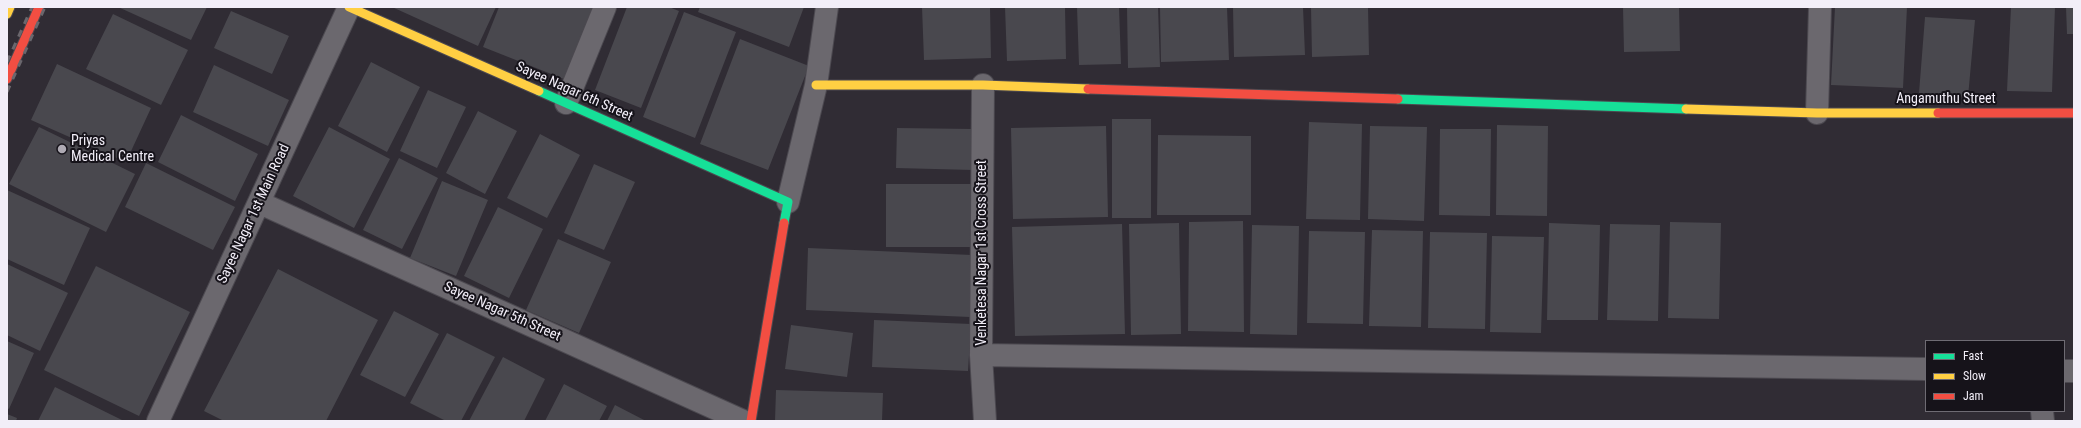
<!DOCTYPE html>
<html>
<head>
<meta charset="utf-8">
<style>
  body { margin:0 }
  #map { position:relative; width:2081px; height:428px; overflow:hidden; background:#302c34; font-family:"Roboto Condensed",sans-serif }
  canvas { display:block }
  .frame { position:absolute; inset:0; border:8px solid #f2eef8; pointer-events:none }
  .legend { position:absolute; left:1925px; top:340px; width:140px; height:72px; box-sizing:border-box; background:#16131a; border:1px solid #6e6b73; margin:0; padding:5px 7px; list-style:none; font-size:12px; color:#f2eef8 }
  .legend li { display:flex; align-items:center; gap:8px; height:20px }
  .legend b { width:20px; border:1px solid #6e6b73 }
</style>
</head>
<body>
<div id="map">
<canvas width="2081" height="428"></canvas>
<div class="frame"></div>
<ul class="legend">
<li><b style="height:5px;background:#16e098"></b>Fast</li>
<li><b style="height:5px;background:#ffcf43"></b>Slow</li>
<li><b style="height:5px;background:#f24e42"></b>Jam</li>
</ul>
</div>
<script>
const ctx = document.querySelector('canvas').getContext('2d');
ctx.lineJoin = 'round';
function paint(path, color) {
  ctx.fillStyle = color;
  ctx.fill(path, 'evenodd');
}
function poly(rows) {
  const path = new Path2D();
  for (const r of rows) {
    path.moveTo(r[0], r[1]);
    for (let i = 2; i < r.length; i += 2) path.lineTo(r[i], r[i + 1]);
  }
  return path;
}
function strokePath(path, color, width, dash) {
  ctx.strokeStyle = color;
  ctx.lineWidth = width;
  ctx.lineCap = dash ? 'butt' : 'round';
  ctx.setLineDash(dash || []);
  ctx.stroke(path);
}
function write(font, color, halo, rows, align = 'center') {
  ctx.font = font + ' "Roboto Condensed",sans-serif';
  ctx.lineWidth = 4;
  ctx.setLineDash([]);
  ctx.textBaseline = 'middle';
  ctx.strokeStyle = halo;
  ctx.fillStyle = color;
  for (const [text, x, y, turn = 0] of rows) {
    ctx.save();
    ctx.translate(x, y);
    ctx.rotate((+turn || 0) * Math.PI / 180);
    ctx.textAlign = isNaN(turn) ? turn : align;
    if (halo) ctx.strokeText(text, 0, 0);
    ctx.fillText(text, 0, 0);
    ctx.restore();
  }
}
const building = poly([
  [118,7,207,7,191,40],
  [392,7,496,7,478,46],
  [499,7,605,7,574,83,483,47],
  [627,7,669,7,679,11,641,108,595,90],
  [700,7,804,7,789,47,698,12],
  [922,7,990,7,991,58,924,60],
  [1005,7,1065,7,1066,59,1007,61],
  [1077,7,1119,7,1121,64,1079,65],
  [1127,7,1158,7,1160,67,1128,68],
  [1160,7,1227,7,1229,60,1161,62],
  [1233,7,1303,7,1305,55,1234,57],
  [1311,7,1368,7,1369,55,1312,57],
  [1623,7,1679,7,1680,51,1624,52],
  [1835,7,1907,7,1903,88,1831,85],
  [2011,7,2055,7,2052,92,2007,91],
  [2066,7,2074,7,2074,34,2067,34],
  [231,11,289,36,272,74,214,48],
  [684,12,736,32,695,138,643,117],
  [113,14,188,50,161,105,86,69],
  [1925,17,1975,20,1968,97,1919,93],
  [740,39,809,66,768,170,700,144],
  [371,62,420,87,387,152,338,126],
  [57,64,151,108,126,162,31,120],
  [214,65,289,100,268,146,193,112],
  [428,90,466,107,437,168,400,151],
  [478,111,517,131,485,194,446,173],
  [181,115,258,154,235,201,158,162],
  [1112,119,1151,119,1151,218,1112,218],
  [1309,122,1362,124,1360,220,1306,219],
  [1497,125,1548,126,1547,216,1496,215],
  [1106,126,1108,217,1013,219,1011,128],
  [1370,126,1427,127,1424,221,1368,219],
  [39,127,135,174,106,232,9,184],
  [329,127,390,159,354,228,293,196],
  [897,128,973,129,973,170,896,168],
  [1440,129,1491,129,1490,216,1439,215],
  [540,134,580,155,547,218,507,198],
  [1158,135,1251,136,1251,215,1157,215],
  [399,158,438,178,402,249,363,230],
  [146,163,235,207,213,250,125,207],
  [594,164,635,182,604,250,564,233],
  [442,181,488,200,456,276,410,258],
  [886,184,973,184,973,247,886,247],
  [7,190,90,228,64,285,7,259],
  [498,207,543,229,509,298,464,276],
  [1243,221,1244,332,1188,331,1189,222],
  [1670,222,1721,223,1719,319,1668,318],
  [1179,223,1181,334,1131,335,1129,224],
  [1549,223,1600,225,1598,320,1547,320],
  [1122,224,1125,334,1015,336,1012,227],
  [1610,224,1660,225,1658,321,1607,320],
  [1252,225,1299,226,1297,335,1250,334],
  [1372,230,1423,231,1421,327,1369,326],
  [1309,231,1365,232,1363,324,1307,323],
  [1430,232,1487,233,1485,329,1428,328],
  [1492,236,1544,237,1541,333,1490,332],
  [558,239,611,262,579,333,526,310],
  [808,248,972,255,970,317,806,310],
  [7,264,68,293,40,351,7,335],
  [96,266,190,312,139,416,44,370],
  [278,269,378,320,326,421,224,421,204,411],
  [394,311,439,334,405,397,360,375],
  [874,320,971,324,968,371,872,367],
  [791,325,853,333,847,377,785,369],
  [447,333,495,357,461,421,446,421,410,403],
  [7,341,34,353,9,409,7,408],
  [503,357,545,379,524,421,469,421],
  [564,384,607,406,599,421,545,421],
  [55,387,124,421,38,421],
  [776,390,883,393,882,421,775,421],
  [615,405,646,421,607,421],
  [7,414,17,418,16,421,7,421]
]);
const street = poly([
  [983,85,981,355,985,421],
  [566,103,605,7],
  [1817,113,1820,7],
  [788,202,816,85,827,7],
  [260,203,743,421],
  [981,355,1926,369],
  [2064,371,2074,371],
  [2042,411,2043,421],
  [158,421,349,7]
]);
const fast = poly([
  [539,91,788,202,784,223],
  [1398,99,1686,109]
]);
const slow = poly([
  [349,7,539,91],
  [7,14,10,7],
  [816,85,983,85,1088,89],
  [1686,109,1817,113,1938,113]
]);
const jam = poly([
  [7,79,39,7],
  [1088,89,1398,99],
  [1938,113,2074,113],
  [751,421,784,223]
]);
const rail = poly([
  [7,62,32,7],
  [7,92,45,7]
]);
const markers = [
  [62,149,5,"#aeaab3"]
];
const streetNames = [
  ["Sayee Nagar 6th Street",574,92,24],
  ["Angamuthu Street",1946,99],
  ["Sayee Nagar 1st Main Road",254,214,-65],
  ["Venketesa Nagar 1st Cross Street",982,253,-90],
  ["Sayee Nagar 5th Street",502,312,24]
];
const poiNames = [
  ["Priyas",71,141],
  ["Medical Centre",71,157]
];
paint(building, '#49484e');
strokePath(street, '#4c4950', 24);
strokePath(fast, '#4c4950', 11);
strokePath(slow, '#4c4950', 11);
strokePath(jam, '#4c4950', 11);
strokePath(street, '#6b686e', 22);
strokePath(fast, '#16e098', 9);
strokePath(slow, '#ffcf43', 9);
strokePath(jam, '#f24e42', 9);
strokePath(rail, '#6a676d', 3, [7, 7]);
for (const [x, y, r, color] of markers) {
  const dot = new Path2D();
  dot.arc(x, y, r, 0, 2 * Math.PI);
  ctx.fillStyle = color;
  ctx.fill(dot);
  strokePath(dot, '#16131a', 1.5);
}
write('14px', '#f2eef8', '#16131a', streetNames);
write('14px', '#f2eef8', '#16131a', poiNames, 'left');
</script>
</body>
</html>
